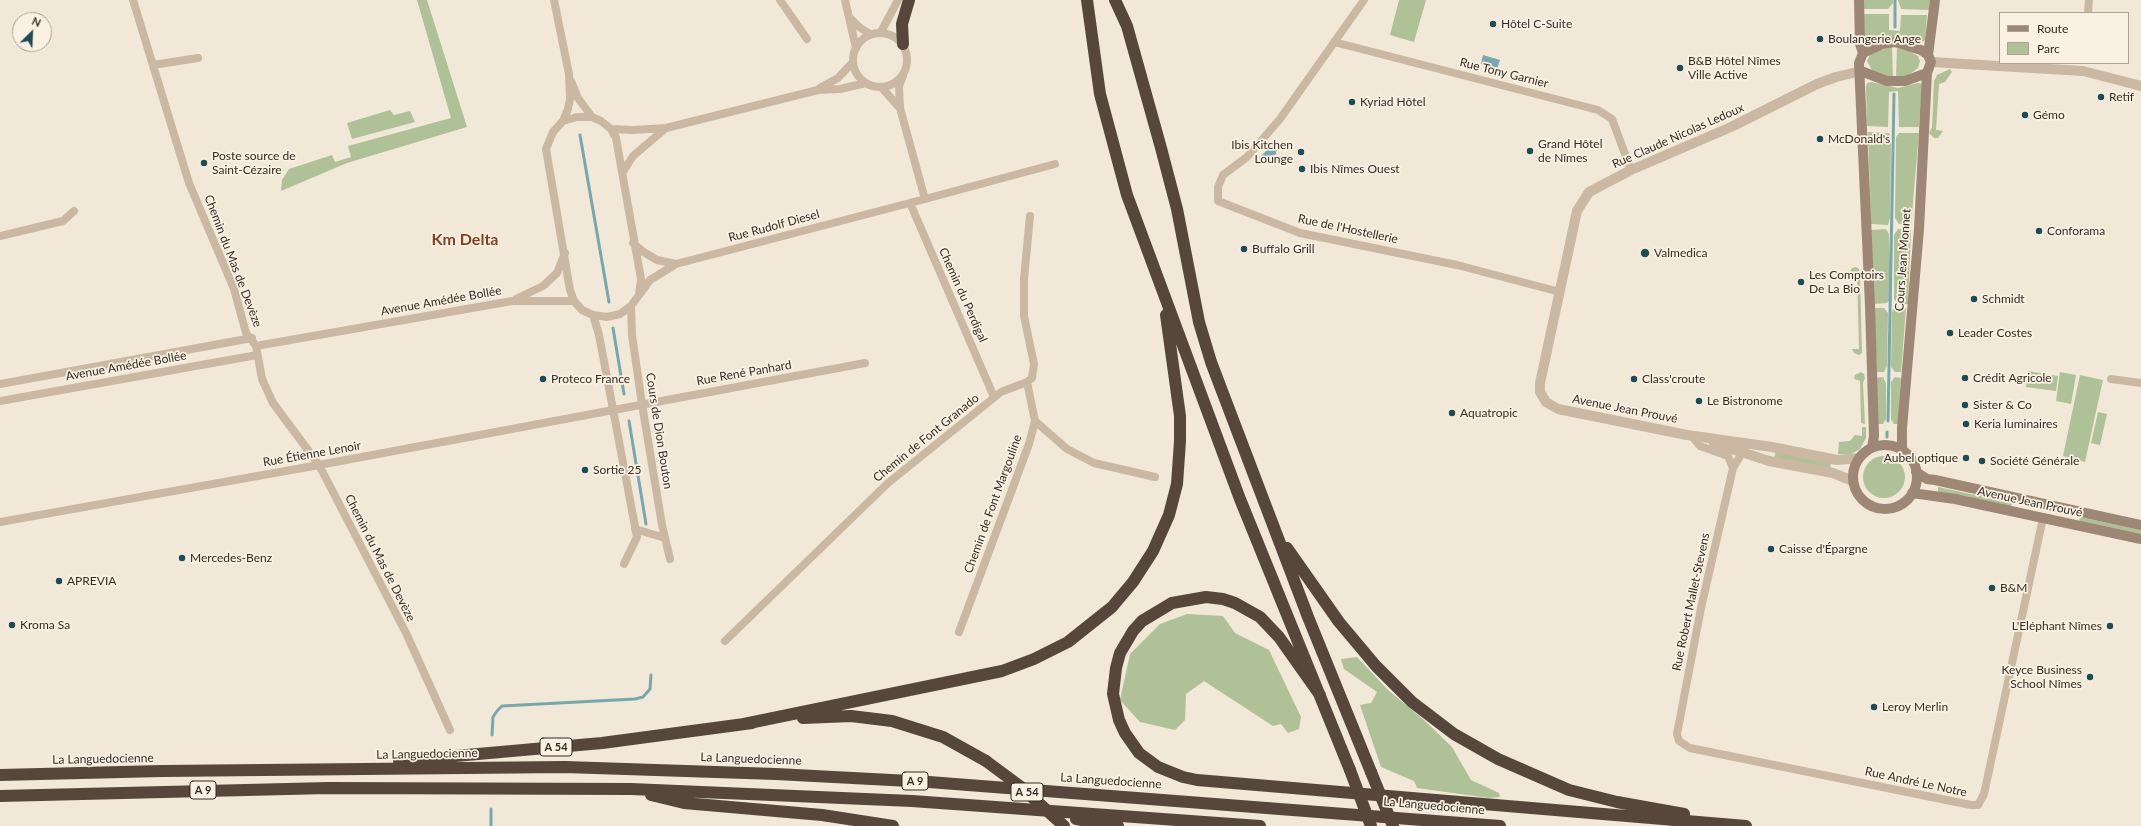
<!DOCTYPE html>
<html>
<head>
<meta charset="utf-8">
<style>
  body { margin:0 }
  #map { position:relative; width:2141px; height:826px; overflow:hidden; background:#f2e8d7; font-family:Lato,sans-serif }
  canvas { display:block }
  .legend { position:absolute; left:1999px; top:12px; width:130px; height:52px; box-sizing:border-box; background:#faf1e3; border:1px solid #aba297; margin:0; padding:5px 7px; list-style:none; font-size:12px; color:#342b25 }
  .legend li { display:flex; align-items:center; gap:8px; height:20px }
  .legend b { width:20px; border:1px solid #aba297 }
  .north { position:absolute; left:12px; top:12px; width:40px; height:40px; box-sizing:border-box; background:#faf1e3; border:1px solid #aba297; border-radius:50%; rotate:24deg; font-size:11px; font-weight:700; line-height:16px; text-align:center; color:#342b25 }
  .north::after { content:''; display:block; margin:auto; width:14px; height:18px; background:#194d57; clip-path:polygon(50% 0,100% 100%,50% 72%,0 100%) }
</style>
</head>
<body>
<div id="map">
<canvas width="2141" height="826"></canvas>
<ul class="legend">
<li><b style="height:5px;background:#9e8774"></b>Route</li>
<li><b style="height:11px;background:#afc196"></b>Parc</li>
</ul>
<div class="north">N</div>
</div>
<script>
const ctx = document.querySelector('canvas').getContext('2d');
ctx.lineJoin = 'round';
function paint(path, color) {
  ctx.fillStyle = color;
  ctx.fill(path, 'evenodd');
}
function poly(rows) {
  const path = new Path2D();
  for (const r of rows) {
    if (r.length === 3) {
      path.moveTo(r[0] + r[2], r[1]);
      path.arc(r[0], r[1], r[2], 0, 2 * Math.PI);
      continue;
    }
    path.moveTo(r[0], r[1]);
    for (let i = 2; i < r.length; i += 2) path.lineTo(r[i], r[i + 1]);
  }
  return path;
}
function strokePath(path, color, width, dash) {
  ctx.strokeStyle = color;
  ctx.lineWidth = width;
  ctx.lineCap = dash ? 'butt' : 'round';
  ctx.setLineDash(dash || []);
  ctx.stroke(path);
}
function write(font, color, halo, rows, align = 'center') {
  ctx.font = font + ' Lato,sans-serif';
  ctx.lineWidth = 3.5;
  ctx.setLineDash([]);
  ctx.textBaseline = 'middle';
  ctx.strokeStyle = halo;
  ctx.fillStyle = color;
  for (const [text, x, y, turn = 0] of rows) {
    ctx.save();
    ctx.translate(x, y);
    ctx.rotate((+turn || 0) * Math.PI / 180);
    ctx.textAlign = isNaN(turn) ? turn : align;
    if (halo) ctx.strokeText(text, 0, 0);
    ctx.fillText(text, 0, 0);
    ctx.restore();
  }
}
const green = poly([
  [417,0,427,0,467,127,347,163,281,191,282,180,289,169,332,155,335,162,351,157,348,146,451,118],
  [1399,0,1426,0,1414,42,1390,35],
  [1863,0,1893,0,1893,3,1888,9,1863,9],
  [1898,0,1930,0,1929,10,1901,9],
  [1863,14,1889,14,1889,30,1900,31,1901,15,1927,15,1925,40,1920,44,1908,39,1886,37,1867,44,1864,40],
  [1892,47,1893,78,1872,70,1867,61,1870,55,1876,51],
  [1897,48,1909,51,1918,56,1920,61,1918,68,1907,76,1896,77],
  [1950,69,1952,72,1945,82,1939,84,1936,130,1943,131,1938,138,1934,138,1929,133,1932,127,1934,81,1937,75],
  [1871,82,1898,88,1918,83,1922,84,1919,127,1899,127,1898,91,1889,92,1888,127,1867,126,1866,87,1867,83],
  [390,110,394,115,410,111,415,122,352,139,347,123],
  [1868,132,1889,133,1891,138,1890,218,1888,225,1871,224],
  [1899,133,1919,133,1911,225,1899,224,1895,218,1896,137],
  [1886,229,1889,234,1891,298,1887,303,1874,304,1871,230],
  [1898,229,1911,230,1908,304,1898,304,1894,299,1894,235],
  [1856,267,1859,269,1860,274,1862,353,1859,355,1854,353,1852,349,1859,349,1857,275,1849,274,1852,268],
  [1874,308,1884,308,1888,313,1887,366,1884,372,1877,372],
  [1894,308,1906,308,1901,372,1895,372,1891,367,1892,312],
  [2028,371,2058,376,2056,391,2026,387],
  [1861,372,1864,374,1865,378,1863,383,1865,424,1861,423,1860,381,1854,379,1855,375],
  [2060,372,2076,375,2071,404,2056,401],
  [2080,375,2103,380,2085,462,2063,456],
  [1883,377,1886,383,1886,419,1883,424,1878,424,1876,378],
  [1895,377,1901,378,1898,424,1894,424,1891,419,1891,382],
  [2098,412,2107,414,2100,445,2091,443],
  [1862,427,1866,427,1866,438,1860,449,1851,454,1838,454,1839,442,1850,441,1855,435,1862,436],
  [1776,452,1831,463,1830,469,1774,457],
  [1884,477,21],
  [1938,487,2012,503,2011,508,1938,492],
  [2080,517,2141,530,2141,535,2079,522],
  [1187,614,1223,616,1235,633,1269,650,1301,717,1299,729,1288,733,1281,724,1273,726,1204,681,1186,694,1185,720,1175,730,1140,722,1120,700,1130,654,1160,624],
  [1357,657,1388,690,1424,720,1452,747,1471,780,1499,793,1500,797,1489,798,1417,788,1414,781,1381,767,1360,705,1371,703,1377,692,1344,669,1341,659]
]);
const water = poly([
  [1483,55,1500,60,1497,69,1481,64],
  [1273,144,1277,147,1276,154,1263,162,1260,161,1259,158]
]);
const stream = poly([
  [1895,27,1895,0],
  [580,135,609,302],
  [613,328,624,394],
  [629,421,646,524],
  [1888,421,1894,94],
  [1887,437,1887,432],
  [492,735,493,717,497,711,502,706,635,699,643,697,650,689,651,675],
  [491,826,491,809]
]);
const minor = poly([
  [133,0,189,183,234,289,246,333,256,346,262,379,273,403,319,465,406,633,450,730],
  [554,0,569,74,570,99,568,109,563,121],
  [780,0,807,39],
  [845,0,856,48],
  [1364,0,1280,119,1247,157,1223,175,1218,187,1218,201,1300,233,1457,265,1560,292],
  [2088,13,2089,0],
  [850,18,859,27,870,34],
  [881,32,898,0],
  [880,60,27],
  [1334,42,1598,110,1612,119,1631,170],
  [153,65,198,58],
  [903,76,899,86,900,108,925,199,1055,164],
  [571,81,578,98,592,117],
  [881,87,900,108],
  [820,88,838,78,853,62],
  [577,117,592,117,601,121,611,129,616,138,641,279,639,295,631,306,620,314,607,317,593,315,582,310,574,301,570,290,546,149,553,132,563,121,577,117],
  [611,129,633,130,666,128,818,90,840,89,866,83],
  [623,172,633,156,666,128],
  [910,203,994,397],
  [0,236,63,221,74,211],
  [633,243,642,251,657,260,676,264],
  [640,294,650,280,676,264,925,199],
  [516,299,543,286,557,273,565,253],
  [631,306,632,335,642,404,662,525,670,559],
  [593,315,599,335,637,537,624,564],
  [256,346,512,301,574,301],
  [2111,379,2141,383],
  [0,384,252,338],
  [0,401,257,355],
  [1035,421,1067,449,1094,463,1155,477],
  [1692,436,1700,446,1728,456,1733,468],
  [1742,453,1733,468,1701,608,1677,734,1679,741,1690,748,1971,805,1978,805,1984,794,2043,518],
  [0,522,319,465,865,363],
  [635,529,665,538],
  [959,632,1029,444,1035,421,1027,382],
  [725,641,888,483,1001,392,1027,382,1032,378,1034,364,1024,316,1024,279,1030,216]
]);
const tertiary = poly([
  [1931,62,2083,71,2141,86],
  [1714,443,1769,461,1833,473,1853,481],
  [1859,458,1837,460,1772,447,1687,435,1558,409,1546,402,1540,392,1540,383,1577,211,1589,192,1631,170,1731,127,1817,84,1836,77,1861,71]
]);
const secondary = poly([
  [1859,0,1860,44,1863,53],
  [1928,55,1935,0],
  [1861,71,1887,81,1905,81,1927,73,1931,62,1928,55,1921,50,1895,42,1882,44,1863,53,1859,63,1870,306,1874,436,1872,448],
  [1885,477,32],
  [1902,450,1902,428,1919,229,1927,73],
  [1916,472,1927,479,1935,480,2141,525],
  [1912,493,1955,499,2141,539]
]);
const motorway = poly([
  [1087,0,1100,94,1127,195,1240,499,1350,770],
  [1115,0,1127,26,1161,148,1177,209,1199,322,1211,362,1308,617,1371,772],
  [903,44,902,24,909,0],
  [1287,548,1339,622,1376,666,1412,702,1454,734,1498,759,1569,790,1617,802,1684,814],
  [1320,695,1279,637,1260,617,1235,603,1223,599,1206,597,1172,603,1142,621,1133,631,1120,653,1116,668,1113,694,1119,720,1125,733,1139,753,1158,767,1183,777,1197,780,1746,826],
  [803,718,851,716,892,721,943,737,986,761],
  [744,724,1002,671,1034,659,1068,642,1112,607,1133,582,1153,551,1169,515,1177,484,1180,441,1180,416,1166,315],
  [399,761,602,743,752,723],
  [0,775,162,771,565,767,776,774,929,782,1500,826],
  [651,795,684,803,822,815,893,826],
  [0,796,328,788,631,789,912,801,1260,826],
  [1076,819,1118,826]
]);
const motorwayBridge = poly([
  [986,761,1021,787,1064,826],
  [1350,770,1371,826],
  [1371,772,1393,826]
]);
const markers = [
  [1493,24,4,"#194d57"],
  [1820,39,4,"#194d57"],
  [1680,68,4,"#194d57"],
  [2101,97,4,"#194d57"],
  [1352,102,4,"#194d57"],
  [2025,115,4,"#194d57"],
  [1820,139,4,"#194d57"],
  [1530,151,4,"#194d57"],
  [1301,152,4,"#194d57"],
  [204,163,4,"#194d57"],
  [1302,169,4,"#194d57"],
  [2039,231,4,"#194d57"],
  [1244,249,4,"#194d57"],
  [1645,253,5,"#194d57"],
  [1801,282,4,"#194d57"],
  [1974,299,4,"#194d57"],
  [1950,333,4,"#194d57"],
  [1965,378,4,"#194d57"],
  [543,379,4,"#194d57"],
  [1634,379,4,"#194d57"],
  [1699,401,4,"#194d57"],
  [1965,405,4,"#194d57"],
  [1452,413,4,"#194d57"],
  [1966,424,4,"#194d57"],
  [1966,458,4,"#194d57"],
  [1982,461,4,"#194d57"],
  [585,470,4,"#194d57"],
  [1771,549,4,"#194d57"],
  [182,558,4,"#194d57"],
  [59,581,4,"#194d57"],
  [1992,588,4,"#194d57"],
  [12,625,4,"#194d57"],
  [2110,626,4,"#194d57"],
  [2090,677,4,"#194d57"],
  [1874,707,4,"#194d57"]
];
const shields = [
  [556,747,32],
  [915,781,26],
  [203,790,26],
  [1027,792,32]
];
const shieldNames = [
  ["A 54",556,747],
  ["A 9",915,781],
  ["A 9",203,790],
  ["A 54",1027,792]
];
const poiNames = [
  ["Hôtel C-Suite",1501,24],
  ["Boulangerie Ange",1828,39],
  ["B&B Hôtel Nîmes",1688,61],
  ["Ville Active",1688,75],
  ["Retif",2109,97],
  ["Kyriad Hôtel",1360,102],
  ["Gémo",2033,115],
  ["McDonald's",1828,139],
  ["Grand Hôtel",1538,144],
  ["de Nîmes",1538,158],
  ["Ibis Kitchen",1293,145,"right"],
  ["Lounge",1293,159,"right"],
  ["Poste source de",212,156],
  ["Saint-Cézaire",212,170],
  ["Ibis Nîmes Ouest",1310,169],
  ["Conforama",2047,231],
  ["Buffalo Grill",1252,249],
  ["Valmedica",1654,253],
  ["Les Comptoirs",1809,275],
  ["De La Bio",1809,289],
  ["Schmidt",1982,299],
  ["Leader Costes",1958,333],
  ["Crédit Agricole",1973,378],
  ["Proteco France",551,379],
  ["Class'croute",1642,379],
  ["Le Bistronome",1707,401],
  ["Sister & Co",1973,405],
  ["Aquatropic",1460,413],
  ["Keria luminaires",1974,424],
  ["Aubel optique",1958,458,"right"],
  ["Société Générale",1990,461],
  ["Sortie 25",593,470],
  ["Caisse d'Épargne",1779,549],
  ["Mercedes-Benz",190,558],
  ["APREVIA",67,581],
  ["B&M",2000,588],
  ["Kroma Sa",20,625],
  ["L'Eléphant Nîmes",2102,626,"right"],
  ["Keyce Business",2082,670,"right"],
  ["School Nîmes",2082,684,"right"],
  ["Leroy Merlin",1882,707]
];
const streetNames = [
  ["Rue Tony Garnier",1504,73,14],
  ["Rue Claude Nicolas Ledoux",1678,136,-24],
  ["Rue Rudolf Diesel",774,226,-15],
  ["Rue de l'Hostellerie",1348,229,12],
  ["Cours Jean Monnet",1903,260,-86],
  ["Chemin du Mas de Devèze",233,261,69],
  ["Chemin du Perdigal",963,295,66],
  ["Avenue Amédée Bollée",441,301,-10],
  ["Avenue Amédée Bollée",126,366,-10],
  ["Rue René Panhard",744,373,-10],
  ["Avenue Jean Prouvé",1625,409,11],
  ["Cours de Dion Bouton",659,431,81],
  ["Chemin de Font Granado",926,438,-39],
  ["Rue Étienne Lenoir",312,454,-10],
  ["Avenue Jean Prouvé",2030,502,12],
  ["Chemin de Font Margouline",993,504,-70],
  ["Chemin du Mas de Devèze",380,558,63],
  ["Rue Robert Mallet-Stevens",1691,602,-78],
  ["La Languedocienne",427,754,-1],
  ["La Languedocienne",103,759,-1],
  ["La Languedocienne",751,759,2],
  ["La Languedocienne",1111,781,4],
  ["Rue André Le Notre",1916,782,12],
  ["La Languedocienne",1434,806,5]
];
const districtNames = [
  ["Km Delta",465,240]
];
paint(green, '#afc196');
paint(water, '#75a8b0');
strokePath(stream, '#75a8b0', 3);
strokePath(minor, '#cab8a2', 8);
strokePath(tertiary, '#cab8a2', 10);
strokePath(secondary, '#9e8774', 10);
strokePath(motorway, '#56463c', 12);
strokePath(motorwayBridge, '#56463c', 12);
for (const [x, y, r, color] of markers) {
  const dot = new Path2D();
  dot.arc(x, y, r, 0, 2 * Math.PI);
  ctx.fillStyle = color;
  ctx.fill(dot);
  strokePath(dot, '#faf1e3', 1.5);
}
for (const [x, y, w] of shields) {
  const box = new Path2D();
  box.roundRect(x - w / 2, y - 9, w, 18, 3);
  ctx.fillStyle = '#faf1e3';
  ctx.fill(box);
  strokePath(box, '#342b25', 1);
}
write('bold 11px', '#342b25', null, shieldNames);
write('12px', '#342b25', '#faf1e3', poiNames, 'left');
write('12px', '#342b25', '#faf1e3', streetNames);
write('bold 16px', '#873f1b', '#faf1e3', districtNames);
</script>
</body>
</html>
